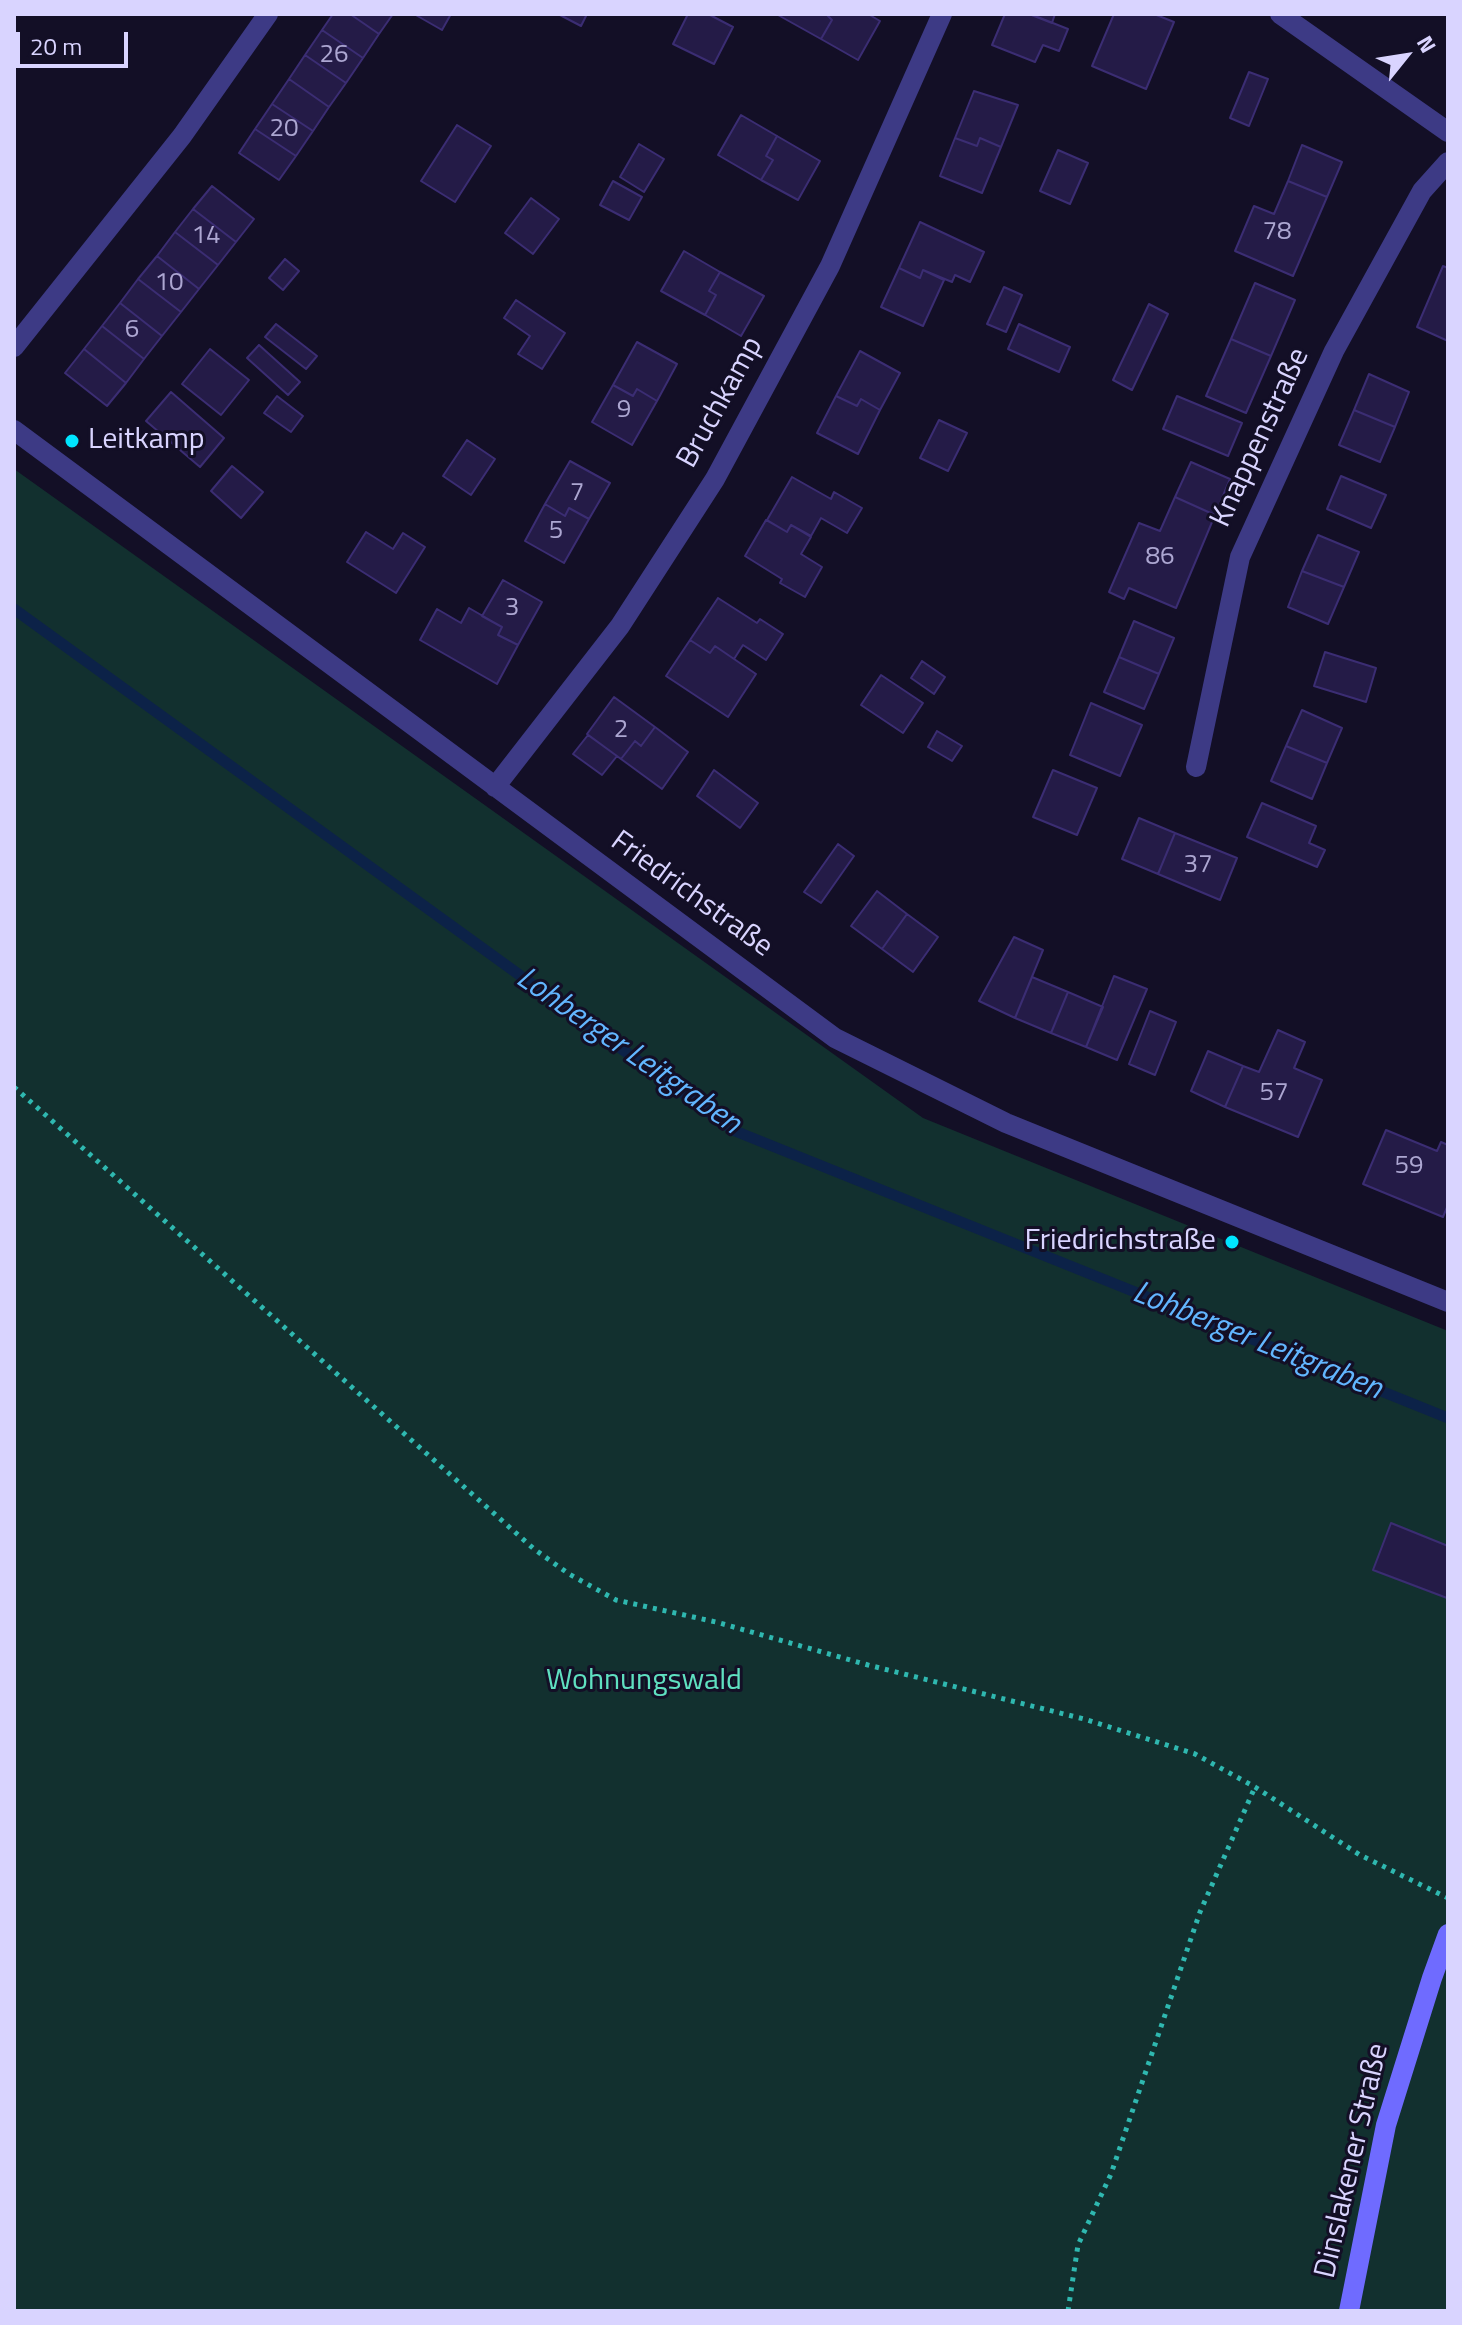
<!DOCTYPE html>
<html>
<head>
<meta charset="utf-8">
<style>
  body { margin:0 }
  #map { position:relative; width:1462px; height:2325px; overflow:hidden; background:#130f26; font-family:"Titillium Web",sans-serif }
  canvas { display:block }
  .frame { position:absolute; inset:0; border:16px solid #d9d4ff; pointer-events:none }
  .north { position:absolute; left:1366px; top:16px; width:80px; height:80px; -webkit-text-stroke:6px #130f26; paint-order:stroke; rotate:60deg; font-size:22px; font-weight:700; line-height:32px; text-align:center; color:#d9d4ff }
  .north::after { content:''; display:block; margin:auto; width:28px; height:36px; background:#d9d4ff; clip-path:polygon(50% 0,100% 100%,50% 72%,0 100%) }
  .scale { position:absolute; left:16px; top:32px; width:112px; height:36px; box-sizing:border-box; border:4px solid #d9d4ff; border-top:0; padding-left:10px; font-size:24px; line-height:28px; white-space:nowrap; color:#d9d4ff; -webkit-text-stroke:6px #130f26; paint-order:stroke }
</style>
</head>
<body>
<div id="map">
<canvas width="1462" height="2325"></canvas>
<div class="frame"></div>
<div class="north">N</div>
<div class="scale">20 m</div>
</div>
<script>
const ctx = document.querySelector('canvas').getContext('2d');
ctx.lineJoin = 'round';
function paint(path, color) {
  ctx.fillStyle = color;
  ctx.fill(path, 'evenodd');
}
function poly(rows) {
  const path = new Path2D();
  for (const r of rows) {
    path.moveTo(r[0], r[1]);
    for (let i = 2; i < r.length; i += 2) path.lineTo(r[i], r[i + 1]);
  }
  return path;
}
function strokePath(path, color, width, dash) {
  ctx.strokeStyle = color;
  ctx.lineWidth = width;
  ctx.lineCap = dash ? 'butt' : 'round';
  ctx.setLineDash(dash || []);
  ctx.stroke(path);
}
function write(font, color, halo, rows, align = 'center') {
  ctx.font = font + ' "Titillium Web",sans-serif';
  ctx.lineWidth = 6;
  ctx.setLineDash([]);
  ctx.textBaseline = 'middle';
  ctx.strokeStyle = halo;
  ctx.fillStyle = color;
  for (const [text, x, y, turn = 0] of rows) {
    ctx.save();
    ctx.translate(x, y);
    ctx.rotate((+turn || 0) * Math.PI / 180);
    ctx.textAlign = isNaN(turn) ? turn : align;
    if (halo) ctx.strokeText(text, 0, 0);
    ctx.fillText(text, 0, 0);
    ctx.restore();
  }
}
const green = poly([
  [14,469,923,1118,1448,1331,1448,2311,14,2311]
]);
const stream = poly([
  [14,609,735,1131,1448,1418]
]);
const building = poly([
  [333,14,350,14,379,34,363,58,322,30,333,14],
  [350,14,393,14,379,34,350,14],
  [414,14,451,14,442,30,414,14],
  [558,14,587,14,581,26,558,14],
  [688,14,708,14,733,27,714,64,673,44,688,14],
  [826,14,832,20,821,39,778,15,826,14],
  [826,14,868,14,880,21,858,60,821,39,832,20,826,14],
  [1005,14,1030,14,1068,29,1059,51,1043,45,1035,62,992,45,1005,14],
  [1029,14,1055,14,1052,23,1029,14],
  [1114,14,1154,14,1174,22,1146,89,1092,66,1114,14],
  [322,30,363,58,346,83,305,55,322,30],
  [305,55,346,83,329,107,289,79,305,55],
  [1249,72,1268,79,1249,126,1230,118,1249,72],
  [289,79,329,107,313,131,272,104,289,79],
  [974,91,1018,105,1001,147,980,138,977,146,955,138,974,91],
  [272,104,313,131,296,156,255,129,272,104],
  [741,115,777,136,766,156,773,160,761,180,718,155,741,115],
  [457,125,491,146,455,202,421,181,457,125],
  [255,129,296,156,279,180,239,153,255,129],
  [777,136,820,161,798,200,761,180,773,160,766,156,777,136],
  [955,138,977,146,980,138,1001,147,982,193,940,176,955,138],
  [639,144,664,159,644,192,620,177,639,144],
  [1302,145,1342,162,1327,197,1288,181,1302,145],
  [1058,150,1088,163,1070,204,1040,191,1058,150],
  [613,181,642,197,629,220,600,205,613,181],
  [1288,181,1327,197,1293,276,1235,251,1254,206,1274,214,1288,181],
  [212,186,254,219,236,242,193,209,212,186],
  [531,198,559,219,533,254,505,233,531,198],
  [193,209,236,242,218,265,175,232,193,209],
  [920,222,984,252,970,282,955,275,952,282,923,270,920,278,899,268,920,222],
  [175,232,218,265,199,289,157,256,175,232],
  [684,251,720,272,709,291,716,295,705,315,661,291,684,251],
  [157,256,199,289,181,312,138,279,157,256],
  [285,259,299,271,283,290,269,278,285,259],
  [1443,266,1448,268,1448,341,1417,327,1443,266],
  [899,268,920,278,923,270,944,280,923,326,881,307,899,268],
  [720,272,764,296,741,336,705,315,716,295,709,291,720,272],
  [138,279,181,312,162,336,120,303,138,279],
  [1255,283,1295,300,1271,356,1231,339,1255,283],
  [1004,287,1022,295,1006,332,987,324,1004,287],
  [516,300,565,333,542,369,518,354,530,336,504,318,516,300],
  [120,303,162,336,144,359,102,326,120,303],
  [1149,304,1168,314,1132,390,1113,380,1149,304],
  [276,324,317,356,306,369,265,337,276,324],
  [1019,324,1070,347,1059,372,1008,349,1019,324],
  [102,326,144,359,126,383,84,349,102,326],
  [1231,339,1271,356,1246,413,1206,396,1231,339],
  [637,342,677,364,657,401,637,389,633,396,613,385,637,342],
  [259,345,300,382,288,395,247,358,259,345],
  [84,349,126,383,107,406,65,373,84,349],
  [210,349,249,380,221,415,182,384,210,349],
  [860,351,900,373,880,410,861,399,857,406,836,396,860,351],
  [1369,374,1409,392,1395,427,1354,410,1369,374],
  [613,385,633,396,637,389,657,401,632,445,592,422,613,385],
  [171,392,224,438,200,467,146,421,171,392],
  [277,396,303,416,291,432,264,413,277,396],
  [836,396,857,406,861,399,880,410,858,454,817,433,836,396],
  [1177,396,1242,423,1228,456,1163,429,1177,396],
  [1354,410,1395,427,1380,462,1339,445,1354,410],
  [939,420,967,433,948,471,920,458,939,420],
  [467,440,495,459,471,495,443,476,467,440],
  [570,461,610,483,589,519,569,508,565,516,545,504,570,461],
  [1191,462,1230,479,1215,515,1175,497,1191,462],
  [232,466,263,492,241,518,211,491,232,466],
  [1341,476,1386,495,1371,528,1327,509,1341,476],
  [792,477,831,499,834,492,862,508,847,533,821,518,811,536,791,525,787,532,767,520,792,477],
  [1175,497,1215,515,1176,608,1129,588,1124,599,1109,592,1139,523,1160,531,1175,497],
  [545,504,565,516,569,508,589,519,564,563,525,541,545,504],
  [766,520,787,532,791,525,811,537,801,554,822,567,805,597,780,583,782,579,745,556,766,520],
  [366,532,393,549,403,533,425,547,396,593,347,562,366,532],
  [1318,535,1359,552,1344,587,1302,571,1318,535],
  [1302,571,1344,587,1328,624,1288,607,1302,571],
  [503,580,542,602,518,645,498,635,502,627,482,616,503,580],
  [718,598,757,623,760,619,783,634,766,660,743,645,734,659,715,646,710,653,690,640,718,598],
  [469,608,502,627,498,635,518,645,497,684,420,640,437,609,461,623,469,608],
  [1134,621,1174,638,1159,674,1119,657,1134,621],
  [690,640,710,653,715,646,756,674,728,717,666,676,690,640],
  [1325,652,1376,668,1366,702,1314,686,1325,652],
  [1119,657,1159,674,1144,709,1104,692,1119,657],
  [922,661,945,677,934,694,911,678,922,661],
  [881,675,923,703,903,733,861,705,881,675],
  [614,697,655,727,641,746,635,741,621,759,587,734,614,697],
  [1091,703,1142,725,1120,776,1070,755,1091,703],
  [1302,710,1342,728,1327,763,1286,746,1302,710],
  [655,727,688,752,662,789,621,759,635,741,641,746,655,727],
  [937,731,962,746,952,761,928,747,937,731],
  [588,735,617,756,602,775,573,754,588,735],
  [1286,746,1327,763,1312,799,1271,781,1286,746],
  [714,770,758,803,740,828,697,796,714,770],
  [1053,770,1097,788,1077,835,1033,817,1053,770],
  [1262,803,1316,826,1309,843,1325,850,1317,867,1247,837,1262,803],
  [1139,818,1175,833,1158,874,1122,859,1139,818],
  [1175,833,1237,858,1220,900,1158,874,1175,833],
  [838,844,854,856,821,903,804,892,838,844],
  [877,891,907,914,882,949,851,926,877,891],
  [907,914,938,937,913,972,882,949,907,914],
  [1014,937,1043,950,1015,1018,979,1001,1014,937],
  [1114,976,1147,989,1117,1060,1086,1047,1114,976],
  [1032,977,1068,992,1051,1033,1015,1018,1032,977],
  [1068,992,1103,1007,1086,1047,1051,1033,1068,992],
  [1150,1011,1176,1022,1155,1075,1129,1064,1150,1011],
  [1278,1030,1305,1042,1294,1068,1322,1080,1298,1137,1225,1107,1243,1066,1259,1072,1278,1030],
  [1208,1051,1243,1066,1225,1107,1191,1091,1208,1051],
  [1386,1130,1437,1151,1441,1142,1448,1145,1448,1205,1443,1217,1363,1184,1386,1130],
  [1391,1523,1448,1546,1447,1598,1373,1570,1391,1523]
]);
const path = poly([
  [14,1087,534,1549,569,1574,616,1600,716,1622,868,1665,1084,1719,1195,1754,1255,1787,1360,1855,1448,1898],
  [1068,2311,1078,2245,1111,2174,1200,1912,1255,1787]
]);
const street = poly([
  [1280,14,1448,132],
  [14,347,182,136,268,14],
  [14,430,835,1038,1006,1123,1448,1302],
  [1196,767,1240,557,1334,351,1422,191,1448,162],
  [495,787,620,626,715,479,830,266,942,14]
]);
const secondary = poly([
  [1349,2311,1386,2125,1432,1978,1448,1934]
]);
const markers = [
  [72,441,8,"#00e5ff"],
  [1232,1242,8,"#00e5ff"]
];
const numberNames = [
  ["26",334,56],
  ["20",284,130],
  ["78",1277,233],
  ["14",206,237],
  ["10",169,284],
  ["6",132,331],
  ["9",624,411],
  ["7",577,494],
  ["5",556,532],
  ["86",1160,558],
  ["3",512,609],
  ["2",621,731],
  ["37",1198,866],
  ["57",1274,1094],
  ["59",1409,1167]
];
const streetNames = [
  ["Bruchkamp",721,403,-61],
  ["Knappenstraße",1261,438,-65],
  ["Friedrichstraße",691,895,36],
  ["Dinslakener Straße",1353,2161,-77]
];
const poiNames = [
  ["Leitkamp",88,441],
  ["Friedrichstraße",1216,1242,"right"]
];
const parkNames = [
  ["Wohnungswald",644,1682]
];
const waterNames = [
  ["Lohberger Leitgraben",628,1052,35],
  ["Lohberger Leitgraben",1257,1342,22]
];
paint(green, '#12302f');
strokePath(stream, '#0c2248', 11);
paint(building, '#241b47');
strokePath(building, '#3b2d73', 2);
strokePath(path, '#2fb8b0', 5, [4, 6]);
strokePath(street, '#3d3a85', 20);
strokePath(secondary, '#6f6bff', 20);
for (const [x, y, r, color] of markers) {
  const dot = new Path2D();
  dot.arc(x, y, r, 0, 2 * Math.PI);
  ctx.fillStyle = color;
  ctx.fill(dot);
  strokePath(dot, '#130f26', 3);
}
write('26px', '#aca6d1', null, numberNames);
write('30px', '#d9d4ff', '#130f26', streetNames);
write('30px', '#d9d4ff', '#130f26', poiNames, 'left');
write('30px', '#5fe0c0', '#130f26', parkNames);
write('italic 32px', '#62b6ff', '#130f26', waterNames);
</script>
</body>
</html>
